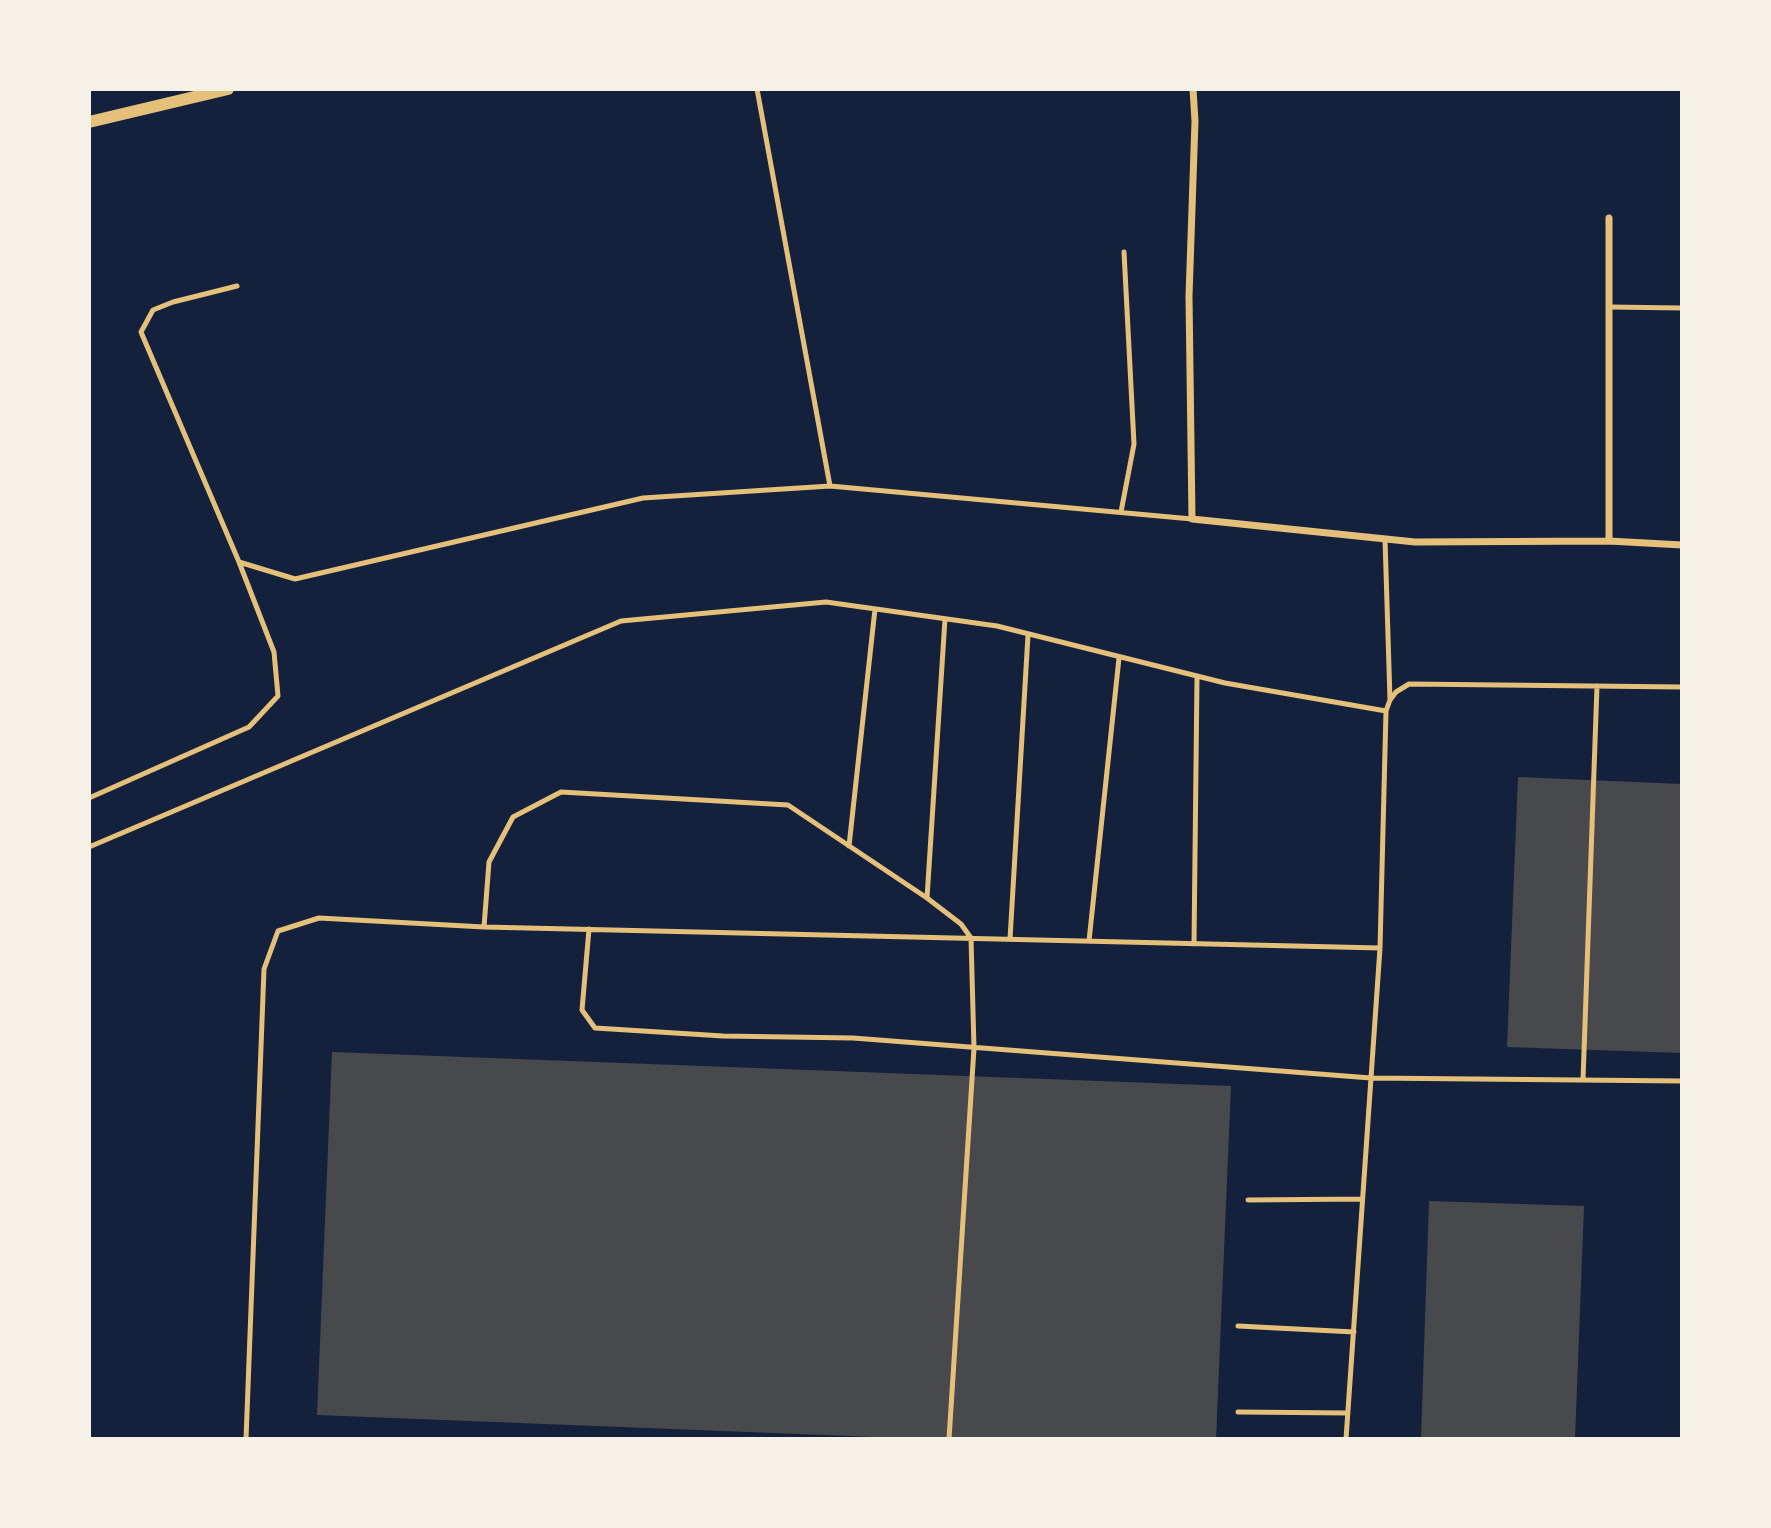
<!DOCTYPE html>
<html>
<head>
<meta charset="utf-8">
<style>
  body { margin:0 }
  #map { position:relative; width:1771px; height:1528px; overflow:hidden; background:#14213d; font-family:"Source Serif 4",serif }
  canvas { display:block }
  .frame { position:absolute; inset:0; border:91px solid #f6f1e7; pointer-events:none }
</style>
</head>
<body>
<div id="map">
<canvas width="1771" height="1528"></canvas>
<div class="frame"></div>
</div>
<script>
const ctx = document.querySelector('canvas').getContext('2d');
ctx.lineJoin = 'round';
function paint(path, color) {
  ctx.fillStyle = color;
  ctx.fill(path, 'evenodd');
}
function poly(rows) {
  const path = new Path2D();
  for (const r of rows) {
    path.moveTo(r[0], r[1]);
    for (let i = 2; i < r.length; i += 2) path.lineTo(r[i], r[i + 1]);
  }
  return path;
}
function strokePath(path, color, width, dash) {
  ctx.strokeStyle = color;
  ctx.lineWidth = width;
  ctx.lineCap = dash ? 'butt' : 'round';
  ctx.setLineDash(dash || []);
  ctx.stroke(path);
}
const building = poly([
  [1518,777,1682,784,1682,1053,1507,1047],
  [332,1052,1231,1086,1216,1439,925,1439,317,1415],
  [1429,1201,1584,1206,1575,1439,1421,1439]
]);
const service = poly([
  [757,89,830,486],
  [1609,307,1682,308],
  [1121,512,1134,444,1124,252],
  [1385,539,1390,700],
  [239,562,295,579,643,498,830,486,1192,519],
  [89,798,249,727,278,696,274,652,239,562,141,332,153,310,173,302,237,286],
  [849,846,875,609],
  [89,847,621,621,826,602,997,626,1225,683,1386,711],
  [927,898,945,619],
  [484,927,489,862,513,817,561,792,788,805,927,898,961,924,971,938,974,1048,949,1439],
  [589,929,582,1010,595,1028,723,1036,853,1038,1371,1078,1682,1081],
  [1010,939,1028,635],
  [1089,941,1119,658],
  [1194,944,1197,677],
  [1583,1080,1597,686],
  [1248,1200,1362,1199],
  [1238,1326,1354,1332],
  [1238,1412,1348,1413],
  [246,1439,264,969,278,931,319,918,484,927,1380,948],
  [1346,1439,1380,948,1386,711,1390,700,1396,692,1409,684,1682,687]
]);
const minor = poly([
  [1193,89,1195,121,1189,296,1192,519,1415,542,1609,541,1682,545],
  [1609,541,1609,218]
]);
const tertiary = poly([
  [89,122,228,89]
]);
paint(building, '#48494c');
strokePath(service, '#e5c07b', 5);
strokePath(minor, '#e5c07b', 7);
strokePath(tertiary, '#e5c07b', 12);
</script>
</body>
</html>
